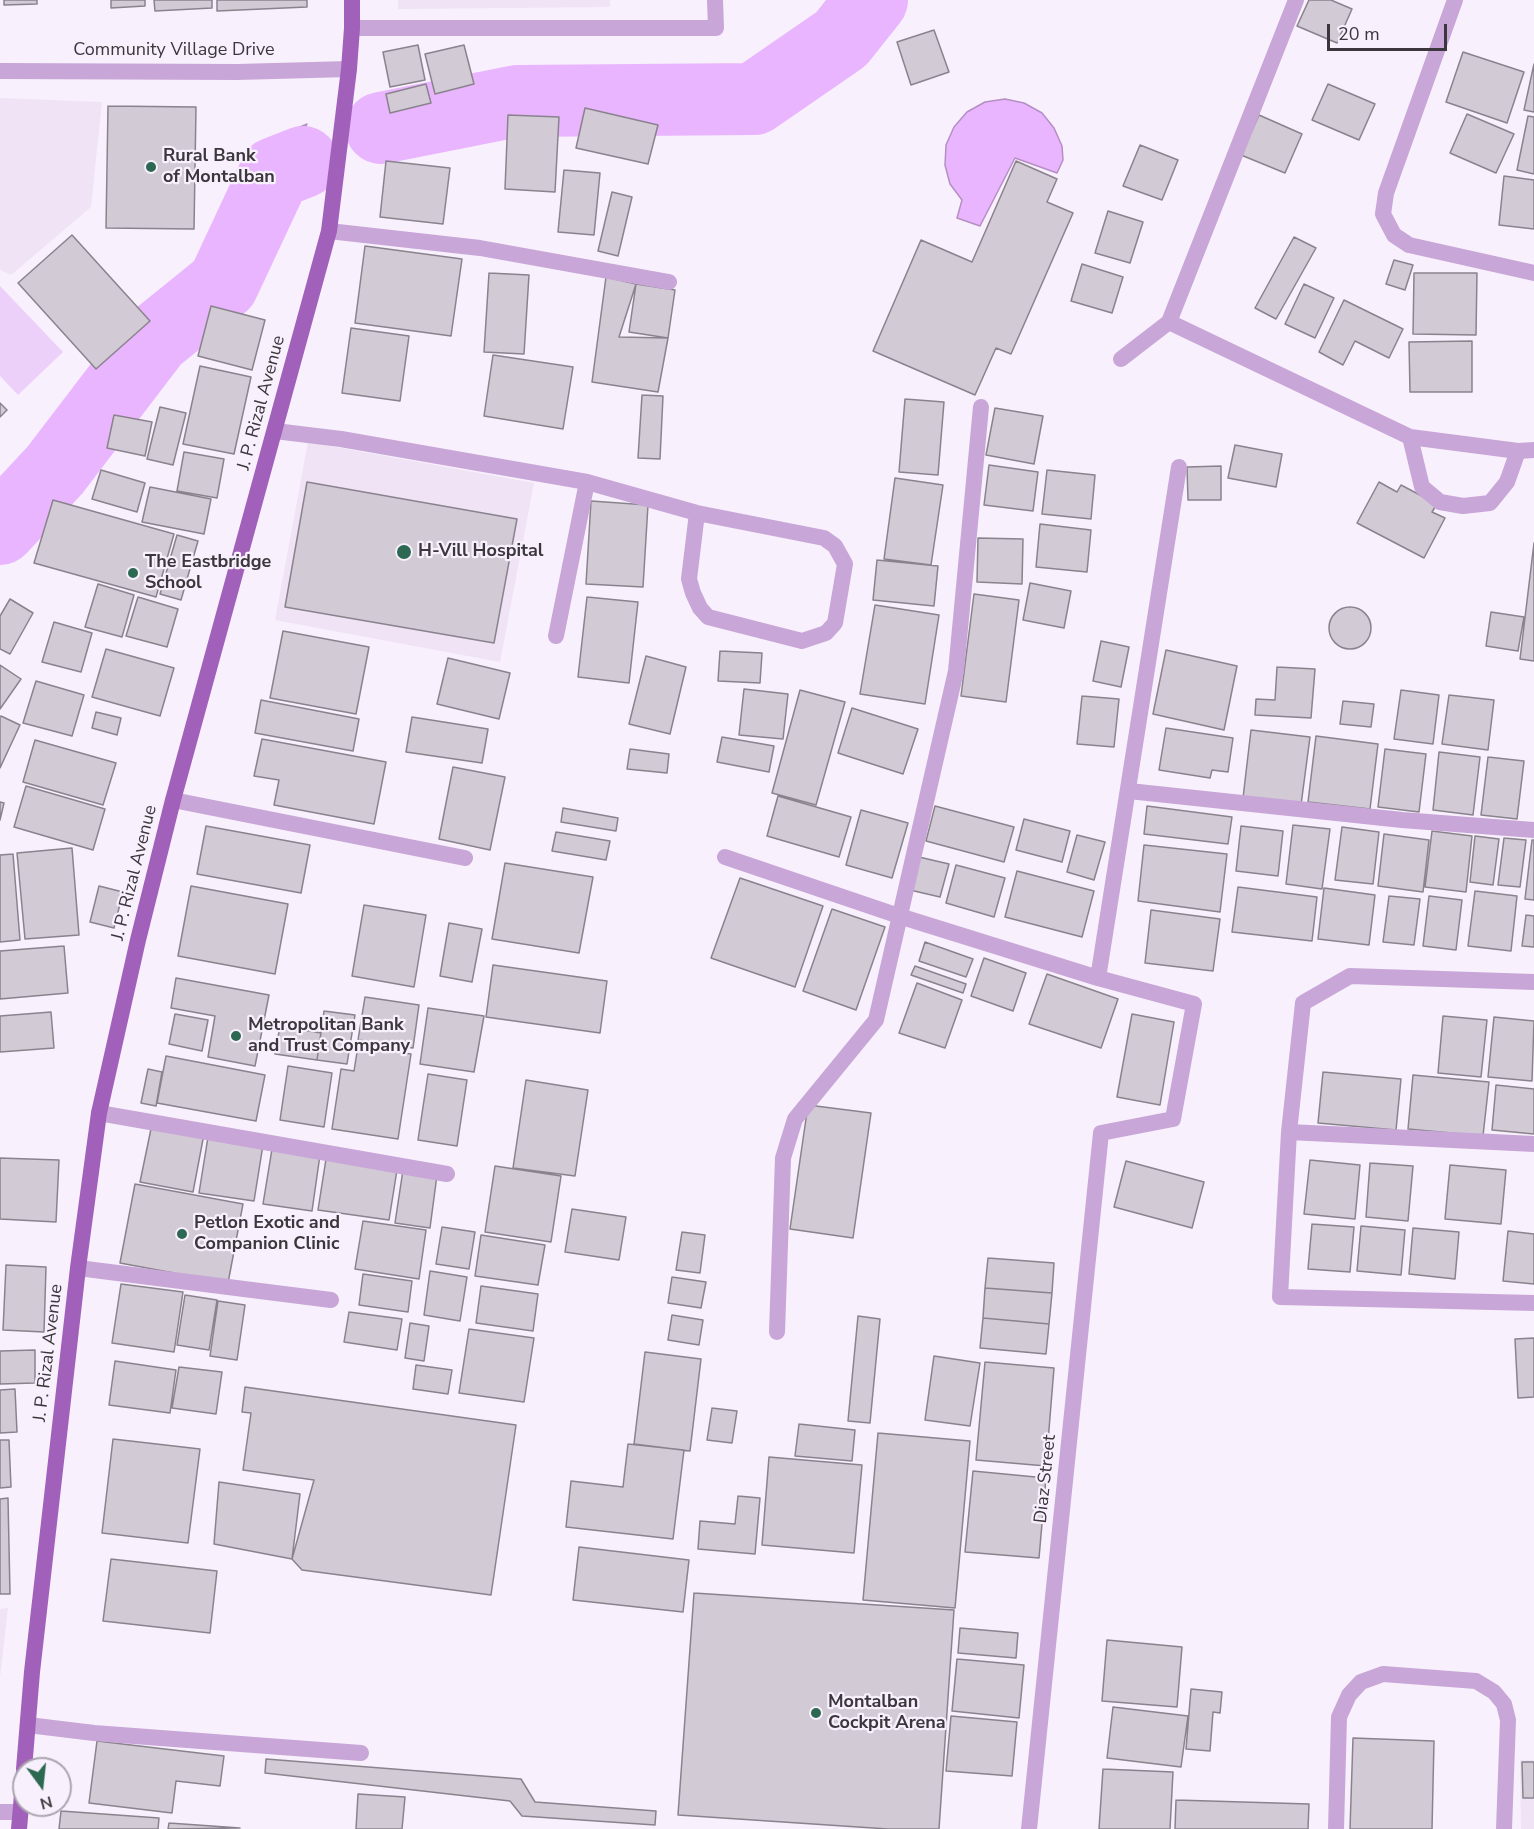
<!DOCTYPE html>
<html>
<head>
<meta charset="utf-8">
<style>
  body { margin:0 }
  #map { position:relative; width:1534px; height:1829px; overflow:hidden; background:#f8f0fc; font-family:"Nunito Sans",sans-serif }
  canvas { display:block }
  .north { position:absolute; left:12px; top:1757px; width:60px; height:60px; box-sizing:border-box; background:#f8f0fc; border:2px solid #aca6af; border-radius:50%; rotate:165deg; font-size:16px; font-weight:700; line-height:24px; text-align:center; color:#3b373c }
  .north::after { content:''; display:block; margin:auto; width:21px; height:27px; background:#2d6852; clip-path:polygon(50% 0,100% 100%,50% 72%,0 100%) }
  .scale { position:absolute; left:1327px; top:24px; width:120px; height:27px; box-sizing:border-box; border:3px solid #3b373c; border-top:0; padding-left:8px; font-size:18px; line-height:21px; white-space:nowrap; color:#3b373c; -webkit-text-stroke:4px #f8f0fc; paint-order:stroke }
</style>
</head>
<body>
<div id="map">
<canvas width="1534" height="1829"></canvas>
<div class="north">N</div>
<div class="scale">20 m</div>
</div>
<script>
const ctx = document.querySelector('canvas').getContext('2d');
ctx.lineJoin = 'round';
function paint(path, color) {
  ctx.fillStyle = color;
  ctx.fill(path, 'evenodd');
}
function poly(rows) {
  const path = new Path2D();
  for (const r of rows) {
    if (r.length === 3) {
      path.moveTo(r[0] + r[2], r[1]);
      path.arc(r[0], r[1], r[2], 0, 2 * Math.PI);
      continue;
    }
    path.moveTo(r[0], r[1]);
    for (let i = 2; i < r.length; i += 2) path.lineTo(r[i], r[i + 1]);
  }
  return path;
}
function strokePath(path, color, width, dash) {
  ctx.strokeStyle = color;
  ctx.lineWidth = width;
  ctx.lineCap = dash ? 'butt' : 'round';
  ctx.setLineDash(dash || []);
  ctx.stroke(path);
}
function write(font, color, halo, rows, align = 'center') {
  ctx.font = font + ' "Nunito Sans",sans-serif';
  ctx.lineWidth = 4.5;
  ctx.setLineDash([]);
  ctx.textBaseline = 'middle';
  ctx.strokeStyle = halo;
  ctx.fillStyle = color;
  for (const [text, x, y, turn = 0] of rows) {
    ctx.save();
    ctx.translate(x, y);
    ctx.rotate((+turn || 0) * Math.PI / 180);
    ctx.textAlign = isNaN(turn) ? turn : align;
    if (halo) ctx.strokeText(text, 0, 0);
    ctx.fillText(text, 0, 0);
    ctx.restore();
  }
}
const built = poly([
  [398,0,610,0,610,7,398,9],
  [0,98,102,102,91,207,11,275,0,270],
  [308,442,534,483,500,662,275,620],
  [8,1608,0,1677,0,1609],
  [1520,1760,1534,1760,1534,1829,1521,1829]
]);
const green = poly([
  [0,286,63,352,18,395,0,376]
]);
const water = poly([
  [1005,99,1024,103,1042,113,1054,128,1062,146,1063,160,1057,173,1015,158,980,226,957,218,962,200,950,184,945,165,946,145,954,127,967,112,985,102,1005,99],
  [307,124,268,211,263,256,238,243,257,165,277,137,307,124]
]);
const river = poly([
  [381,128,517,101,754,99,841,39,872,0],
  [0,529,55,470,155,339,223,284,275,173,303,162]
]);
const building = poly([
  [4,0,37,0,37,4,4,5,4,0],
  [111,0,145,0,145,6,111,8,111,0],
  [154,0,212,0,212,8,155,11,154,0],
  [217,0,307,0,307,7,217,11,217,0],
  [1309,0,1331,0,1352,9,1337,43,1297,26,1309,0],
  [934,30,949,72,911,85,897,42,934,30],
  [418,45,425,80,390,87,383,52,418,45],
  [464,45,474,84,435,94,425,54,464,45],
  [1463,52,1524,72,1507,123,1446,102,1463,52],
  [1534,64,1534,112,1524,110,1534,64],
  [426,84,431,103,390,113,386,94,426,84],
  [1328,84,1375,104,1359,140,1312,120,1328,84],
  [108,106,196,107,194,229,106,228,108,106],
  [585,108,658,125,648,164,576,148,585,108],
  [1467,114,1514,134,1496,173,1450,153,1467,114],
  [508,115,559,117,555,192,505,189,508,115],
  [1259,115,1302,134,1285,173,1241,155,1259,115],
  [1528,116,1534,117,1534,174,1517,170,1528,116],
  [1140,145,1178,160,1162,200,1123,186,1140,145],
  [386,161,450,168,443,224,380,217,386,161],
  [1016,161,1057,179,1047,202,1073,213,1011,354,996,348,975,395,873,351,921,240,972,262,1016,161],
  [564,170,600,173,594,235,558,232,564,170],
  [1504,176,1534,180,1534,229,1499,225,1504,176],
  [612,192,632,197,618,256,598,251,612,192],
  [1108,211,1143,222,1130,263,1095,253,1108,211],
  [72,235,150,321,96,369,18,283,72,235],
  [1294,237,1316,248,1276,319,1255,308,1294,237],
  [365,246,462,259,451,336,355,323,365,246],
  [1394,260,1413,265,1405,290,1386,284,1394,260],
  [1082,264,1123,277,1112,313,1071,301,1082,264],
  [489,273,529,275,524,354,484,352,489,273],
  [1414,273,1477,273,1476,335,1413,334,1414,273],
  [606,277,636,284,619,337,668,338,658,392,592,382,606,277],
  [636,284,675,290,668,338,629,332,636,284],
  [1304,284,1334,298,1315,338,1285,324,1304,284],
  [1344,300,1403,329,1389,358,1355,341,1343,365,1319,352,1344,300],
  [211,306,265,320,252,370,198,356,211,306],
  [351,328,409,336,400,401,342,393,351,328],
  [1472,341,1472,392,1410,392,1409,342,1472,341],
  [493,355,573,367,563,429,484,416,493,355],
  [200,366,251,377,234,454,183,444,200,366],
  [642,395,663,396,660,459,638,458,642,395],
  [905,399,944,402,938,475,899,472,905,399],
  [0,403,7,410,0,417,0,403],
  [160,407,186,413,173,465,147,459,160,407],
  [995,408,1043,416,1034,464,986,455,995,408],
  [114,415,152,422,145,456,107,448,114,415],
  [1235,445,1282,454,1276,487,1228,478,1235,445],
  [184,452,224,459,217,498,177,491,184,452],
  [989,465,1038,472,1033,511,984,505,989,465],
  [1221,466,1221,500,1188,500,1187,467,1221,466],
  [101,470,145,483,137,512,92,499,101,470],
  [1047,470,1095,475,1091,519,1042,514,1047,470],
  [895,478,943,485,931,565,884,559,895,478],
  [307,482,517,519,494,643,285,607,307,482],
  [1379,482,1397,492,1401,485,1437,504,1432,512,1445,518,1424,558,1357,523,1379,482],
  [150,487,211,499,204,534,142,522,150,487],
  [53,500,174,534,156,597,34,563,53,500],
  [591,501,648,505,643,587,586,584,591,501],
  [1040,524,1091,530,1087,572,1036,567,1040,524],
  [177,535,198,541,181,600,160,594,177,535],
  [978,538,1023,539,1022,584,977,582,978,538],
  [1534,543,1534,661,1520,659,1534,543],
  [877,560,938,566,934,606,873,600,877,560],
  [1030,583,1071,591,1064,628,1023,620,1030,583],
  [98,584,134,595,122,637,85,627,98,584],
  [974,594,1019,600,1006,702,961,696,974,594],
  [138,597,178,609,167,647,126,636,138,597],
  [587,597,638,602,629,683,578,677,587,597],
  [10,599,33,613,10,654,0,649,0,616,10,599],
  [875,605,939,615,925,704,860,694,875,605],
  [1350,628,21],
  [1491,612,1524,617,1518,651,1486,646,1491,612],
  [54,622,92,633,81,672,42,662,54,622],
  [283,631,369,647,356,714,270,698,283,631],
  [1101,641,1129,647,1121,687,1093,681,1101,641],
  [106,649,174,668,160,716,92,697,106,649],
  [1166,650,1237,666,1224,730,1153,714,1166,650],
  [720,651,762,653,760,683,718,681,720,651],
  [646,656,686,667,670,734,629,724,646,656],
  [448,658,510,673,499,719,437,704,448,658],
  [0,665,21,679,0,709,0,665],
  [1277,667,1315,669,1311,718,1255,715,1256,699,1275,700,1277,667],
  [36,681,84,695,72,736,23,723,36,681],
  [744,689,788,694,783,739,739,735,744,689],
  [800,690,845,702,816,805,772,793,800,690],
  [1401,690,1439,695,1433,744,1394,739,1401,690],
  [1449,695,1494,700,1488,750,1442,744,1449,695],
  [1082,696,1119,699,1114,747,1077,744,1082,696],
  [261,700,359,719,353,751,255,733,261,700],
  [1343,701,1374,704,1371,727,1340,724,1343,701],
  [852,708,918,729,903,774,838,753,852,708],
  [96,712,121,718,117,735,92,728,96,712],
  [1,716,20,725,0,768,0,717,1,716],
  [412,717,488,729,482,763,406,752,412,717],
  [1166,728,1233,738,1228,772,1212,770,1210,778,1159,770,1166,728],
  [1251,730,1310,737,1301,805,1243,798,1251,730],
  [1316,736,1378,744,1370,809,1308,802,1316,736],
  [722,737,774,746,769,772,717,762,722,737],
  [262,739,386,762,374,824,274,805,279,780,254,776,262,739],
  [35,740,116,763,103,805,23,782,35,740],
  [630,749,669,754,667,773,627,769,630,749],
  [1385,749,1426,754,1419,812,1378,807,1385,749],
  [1439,752,1480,757,1473,815,1433,810,1439,752],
  [1488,757,1524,761,1517,819,1481,815,1488,757],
  [453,767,505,777,490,850,439,839,453,767],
  [26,786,105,809,93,850,14,827,26,786],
  [778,796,851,817,839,857,767,836,778,796],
  [0,802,4,803,0,820,0,802],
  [935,806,1014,827,1004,862,926,841,935,806],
  [1147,806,1232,817,1228,844,1144,834,1147,806],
  [563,808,618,818,616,831,561,822,563,808],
  [861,810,908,823,892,878,846,865,861,810],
  [1024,819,1070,831,1062,862,1016,850,1024,819],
  [1293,825,1330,829,1322,889,1286,884,1293,825],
  [206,826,310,845,301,893,197,874,206,826],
  [1241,826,1283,831,1278,876,1236,871,1241,826],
  [1342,827,1379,832,1373,884,1335,880,1342,827],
  [1432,831,1472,836,1466,892,1425,887,1432,831],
  [556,832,610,841,606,860,552,851,556,832],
  [1384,834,1429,840,1423,892,1378,886,1384,834],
  [1077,835,1105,842,1094,880,1067,872,1077,835],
  [1475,836,1499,839,1493,885,1470,882,1475,836],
  [1504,838,1526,840,1520,887,1498,885,1504,838],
  [1532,840,1534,840,1534,900,1525,899,1532,840],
  [1144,845,1227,854,1220,912,1138,901,1144,845],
  [72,848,79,935,25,939,17,853,72,848],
  [13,854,20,940,0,942,0,855,13,854],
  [919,857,949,864,940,897,910,890,919,857],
  [505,863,593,877,579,953,492,939,505,863],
  [956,865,1005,878,994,917,946,903,956,865],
  [1017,871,1094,891,1082,937,1005,917,1017,871],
  [740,878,823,906,795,987,711,958,740,878],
  [99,886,123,892,114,928,90,922,99,886],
  [191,886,288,904,275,974,178,956,191,886],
  [1238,887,1317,897,1312,941,1232,932,1238,887],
  [1324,888,1375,895,1369,945,1318,939,1324,888],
  [1475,891,1517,896,1511,951,1468,946,1475,891],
  [1389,896,1420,899,1414,945,1383,942,1389,896],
  [1429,896,1462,900,1456,950,1423,946,1429,896],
  [364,905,426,915,414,987,352,976,364,905],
  [832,909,885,927,856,1010,803,991,832,909],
  [1151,910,1220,919,1213,971,1145,963,1151,910],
  [1526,915,1534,916,1534,947,1522,946,1526,915],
  [449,923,482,929,472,982,440,976,449,923],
  [925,942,973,959,966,977,919,961,925,942],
  [64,946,68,993,0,999,0,951,64,946],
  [984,958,1026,973,1013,1011,971,996,984,958],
  [493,965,607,981,600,1033,486,1017,493,965],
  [915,966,966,984,963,993,911,975,915,966],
  [1047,974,1118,999,1101,1048,1029,1024,1047,974],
  [176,978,269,995,255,1066,208,1057,215,1016,171,1008,176,978],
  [917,983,962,1000,945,1048,899,1033,917,983],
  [365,997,419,1005,413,1048,358,1040,365,997],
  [428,1008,484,1016,474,1072,420,1064,428,1008],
  [324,1011,355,1015,347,1064,317,1060,324,1011],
  [51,1012,54,1048,0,1052,0,1016,51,1012],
  [175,1014,208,1020,202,1051,169,1044,175,1014],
  [1132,1014,1174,1022,1160,1105,1117,1097,1132,1014],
  [1443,1016,1487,1020,1481,1077,1438,1073,1443,1016],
  [1494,1017,1534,1021,1532,1081,1488,1077,1494,1017],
  [280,1026,321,1033,317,1060,275,1054,280,1026],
  [358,1046,411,1054,398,1139,332,1129,341,1069,354,1071,358,1046],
  [166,1056,265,1075,256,1121,157,1103,166,1056],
  [288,1066,332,1073,324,1127,280,1120,288,1066],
  [148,1069,162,1072,156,1106,141,1103,148,1069],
  [1323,1072,1401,1079,1396,1130,1318,1123,1323,1072],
  [428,1074,467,1080,457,1146,418,1140,428,1074],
  [1413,1075,1489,1082,1483,1136,1408,1129,1413,1075],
  [526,1080,588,1090,575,1176,513,1168,526,1080],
  [1496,1085,1534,1089,1534,1134,1492,1130,1496,1085],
  [808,1105,871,1113,853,1238,790,1229,808,1105],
  [152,1124,204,1134,193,1192,140,1182,152,1124],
  [208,1137,263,1145,254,1201,199,1193,208,1137],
  [272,1149,320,1155,312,1211,263,1204,272,1149],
  [0,1158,59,1160,56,1222,0,1219,0,1158],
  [326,1159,397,1170,389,1220,318,1210,326,1159],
  [1310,1160,1360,1165,1355,1219,1304,1214,1310,1160],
  [1126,1161,1204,1182,1192,1228,1114,1207,1126,1161],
  [1370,1163,1413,1166,1408,1221,1366,1217,1370,1163],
  [1450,1165,1506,1170,1501,1224,1445,1219,1450,1165],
  [495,1166,561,1176,551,1242,485,1232,495,1166],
  [403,1170,437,1175,430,1228,395,1223,403,1170],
  [135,1184,243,1204,228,1283,120,1263,135,1184],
  [572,1209,626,1217,619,1260,565,1252,572,1209],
  [363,1221,426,1230,419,1279,355,1269,363,1221],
  [1312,1224,1354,1227,1350,1272,1308,1269,1312,1224],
  [1361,1226,1405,1230,1401,1275,1357,1271,1361,1226],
  [442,1227,475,1232,469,1269,436,1264,442,1227],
  [1413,1228,1459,1232,1455,1279,1409,1274,1413,1228],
  [1508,1231,1534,1234,1534,1284,1503,1281,1508,1231],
  [682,1232,705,1235,700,1273,676,1270,682,1232],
  [481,1235,545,1245,538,1285,475,1276,481,1235],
  [988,1258,1054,1263,1052,1293,985,1288,988,1258],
  [6,1265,46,1267,44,1332,3,1330,6,1265],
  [430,1271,467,1277,460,1321,424,1315,430,1271],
  [363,1274,412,1281,408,1312,359,1305,363,1274],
  [672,1277,706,1282,701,1308,668,1303,672,1277],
  [121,1284,183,1292,174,1352,112,1343,121,1284],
  [481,1286,538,1294,533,1331,476,1323,481,1286],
  [985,1288,1052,1293,1049,1324,983,1318,985,1288],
  [185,1295,217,1300,209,1350,177,1345,185,1295],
  [218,1301,245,1305,237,1360,210,1356,218,1301],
  [349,1312,402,1319,397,1350,344,1342,349,1312],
  [672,1315,703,1320,699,1345,668,1340,672,1315],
  [858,1316,880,1319,870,1423,848,1421,858,1316],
  [983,1318,1049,1324,1046,1354,980,1348,983,1318],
  [410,1323,429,1326,424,1361,405,1358,410,1323],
  [469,1329,534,1338,524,1402,459,1393,469,1329],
  [1534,1338,1534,1397,1518,1398,1515,1339,1534,1338],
  [35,1350,35,1383,0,1384,0,1351,35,1350],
  [645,1352,701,1359,690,1451,634,1444,645,1352],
  [934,1356,980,1363,970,1426,925,1420,934,1356],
  [115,1361,176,1370,170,1413,109,1405,115,1361],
  [985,1362,1054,1368,1046,1466,976,1460,985,1362],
  [416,1365,452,1370,448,1394,413,1389,416,1365],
  [179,1367,222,1372,216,1414,172,1408,179,1367],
  [245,1387,516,1425,491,1595,302,1570,292,1559,314,1480,243,1470,251,1413,242,1412,245,1387],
  [15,1389,17,1432,0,1433,0,1390,15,1389],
  [712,1408,737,1411,732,1443,707,1440,712,1408],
  [799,1424,855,1430,852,1461,795,1456,799,1424],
  [878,1433,970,1441,955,1608,863,1600,878,1433],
  [113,1439,200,1449,188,1543,102,1533,113,1439],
  [0,1440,9,1440,11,1487,0,1488,0,1440],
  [628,1444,684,1450,673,1539,566,1527,571,1481,623,1487,628,1444],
  [769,1457,862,1465,854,1553,762,1545,769,1457],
  [973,1471,1046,1478,1039,1558,965,1552,973,1471],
  [219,1482,300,1494,292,1559,214,1544,219,1482],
  [738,1496,760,1498,755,1554,698,1549,700,1521,735,1524,738,1496],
  [8,1498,10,1594,0,1594,0,1499,8,1498],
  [579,1547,689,1560,683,1612,573,1600,579,1547],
  [111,1559,217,1571,210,1633,103,1621,111,1559],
  [694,1593,954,1610,939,1829,888,1829,678,1815,694,1593],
  [960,1628,1018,1633,1016,1658,958,1653,960,1628],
  [1107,1640,1182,1647,1177,1707,1102,1701,1107,1640],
  [957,1659,1024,1665,1019,1718,952,1711,957,1659],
  [1191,1689,1222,1692,1220,1713,1213,1712,1210,1751,1186,1749,1191,1689],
  [1113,1707,1188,1716,1181,1767,1107,1758,1113,1707],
  [951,1716,1017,1722,1012,1776,946,1771,951,1716],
  [1353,1738,1434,1741,1432,1829,1350,1829,1353,1738],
  [97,1741,224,1756,220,1786,176,1781,172,1813,89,1803,97,1741],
  [266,1759,521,1779,535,1802,656,1811,655,1825,522,1816,510,1801,265,1773,266,1759],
  [1522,1762,1534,1762,1534,1798,1523,1798,1522,1762],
  [1103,1769,1173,1772,1170,1829,1099,1829,1103,1769],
  [358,1794,405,1797,402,1829,356,1829,358,1794],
  [1176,1800,1309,1804,1308,1829,1175,1829,1176,1800],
  [61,1811,159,1818,158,1829,59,1829,61,1811],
  [169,1823,240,1828,168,1829,169,1823]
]);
const service = poly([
  [329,231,480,248,669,282],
  [275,431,341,439,587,482,697,513,824,538,835,546,845,564,835,623,826,633,802,641,708,617,700,608,693,593,689,579,697,513],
  [556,636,587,482],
  [173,800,465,858],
  [28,1725,94,1733,361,1753],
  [0,1812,20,1812],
  [1336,1829,1339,1717,1349,1695,1361,1682,1383,1674,1476,1681,1494,1692,1504,1704,1508,1720,1504,1829]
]);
const minor = poly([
  [1455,0,1386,193,1383,214,1394,235,1409,245,1534,273],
  [352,28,716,28,715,0],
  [0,71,237,72,349,69],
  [1169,322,1410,437,1518,451,1534,450],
  [1121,359,1169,322,1296,0],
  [1410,437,1422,487,1440,502,1463,506,1490,503,1507,482,1518,451],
  [1129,791,1402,820,1534,830],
  [725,857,899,916,1098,978,1194,1004,1173,1119,1101,1133,1029,1829],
  [1098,978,1179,467],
  [1534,982,1350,976,1303,1003,1289,1132,1280,1297,1534,1303],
  [99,1113,447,1174],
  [1289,1132,1534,1144],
  [78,1268,331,1300],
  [777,1332,783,1158,795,1119,876,1020,956,671,981,407]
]);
const primary = poly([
  [24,1769,32,1672,78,1268,99,1113,138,940,173,800,329,231,349,69,352,28,352,0],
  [19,1829,24,1772]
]);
const markers = [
  [151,167,6,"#2d6852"],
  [404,552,8,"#2d6852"],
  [133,573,6,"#2d6852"],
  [236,1036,6,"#2d6852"],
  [182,1234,6,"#2d6852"],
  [816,1713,6,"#2d6852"]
];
const streetNames = [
  ["Community Village Drive",174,51],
  ["J. P. Rizal Avenue",262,403,-75],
  ["J. P. Rizal Avenue",135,873,-76],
  ["J. P. Rizal Avenue",49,1353,-83],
  ["Diaz Street",1046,1479,-84]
];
const poiNames = [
  ["Rural Bank",163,157],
  ["of Montalban",163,178],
  ["H-Vill Hospital",418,552],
  ["The Eastbridge",145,563],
  ["School",145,584],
  ["Metropolitan Bank",248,1026],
  ["and Trust Company",248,1047],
  ["Petlon Exotic and",194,1224],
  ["Companion Clinic",194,1245],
  ["Montalban",828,1703],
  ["Cockpit Arena",828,1724]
];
paint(built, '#efe3f5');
paint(green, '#edd0f9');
paint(water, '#e9b5fe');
strokePath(water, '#b58fc4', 1.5);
strokePath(river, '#e9b5fe', 72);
paint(building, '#d2cad5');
strokePath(building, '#8a838d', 1.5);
strokePath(service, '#c8a6d7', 16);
strokePath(minor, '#c8a6d7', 16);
strokePath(primary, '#a161ba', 16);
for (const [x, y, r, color] of markers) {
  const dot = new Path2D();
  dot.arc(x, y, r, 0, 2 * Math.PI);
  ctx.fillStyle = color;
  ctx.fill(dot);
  strokePath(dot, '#f8f0fc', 2);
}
write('18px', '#3b373c', '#f8f0fc', streetNames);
write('bold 18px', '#3b373c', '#f8f0fc', poiNames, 'left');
</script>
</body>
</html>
